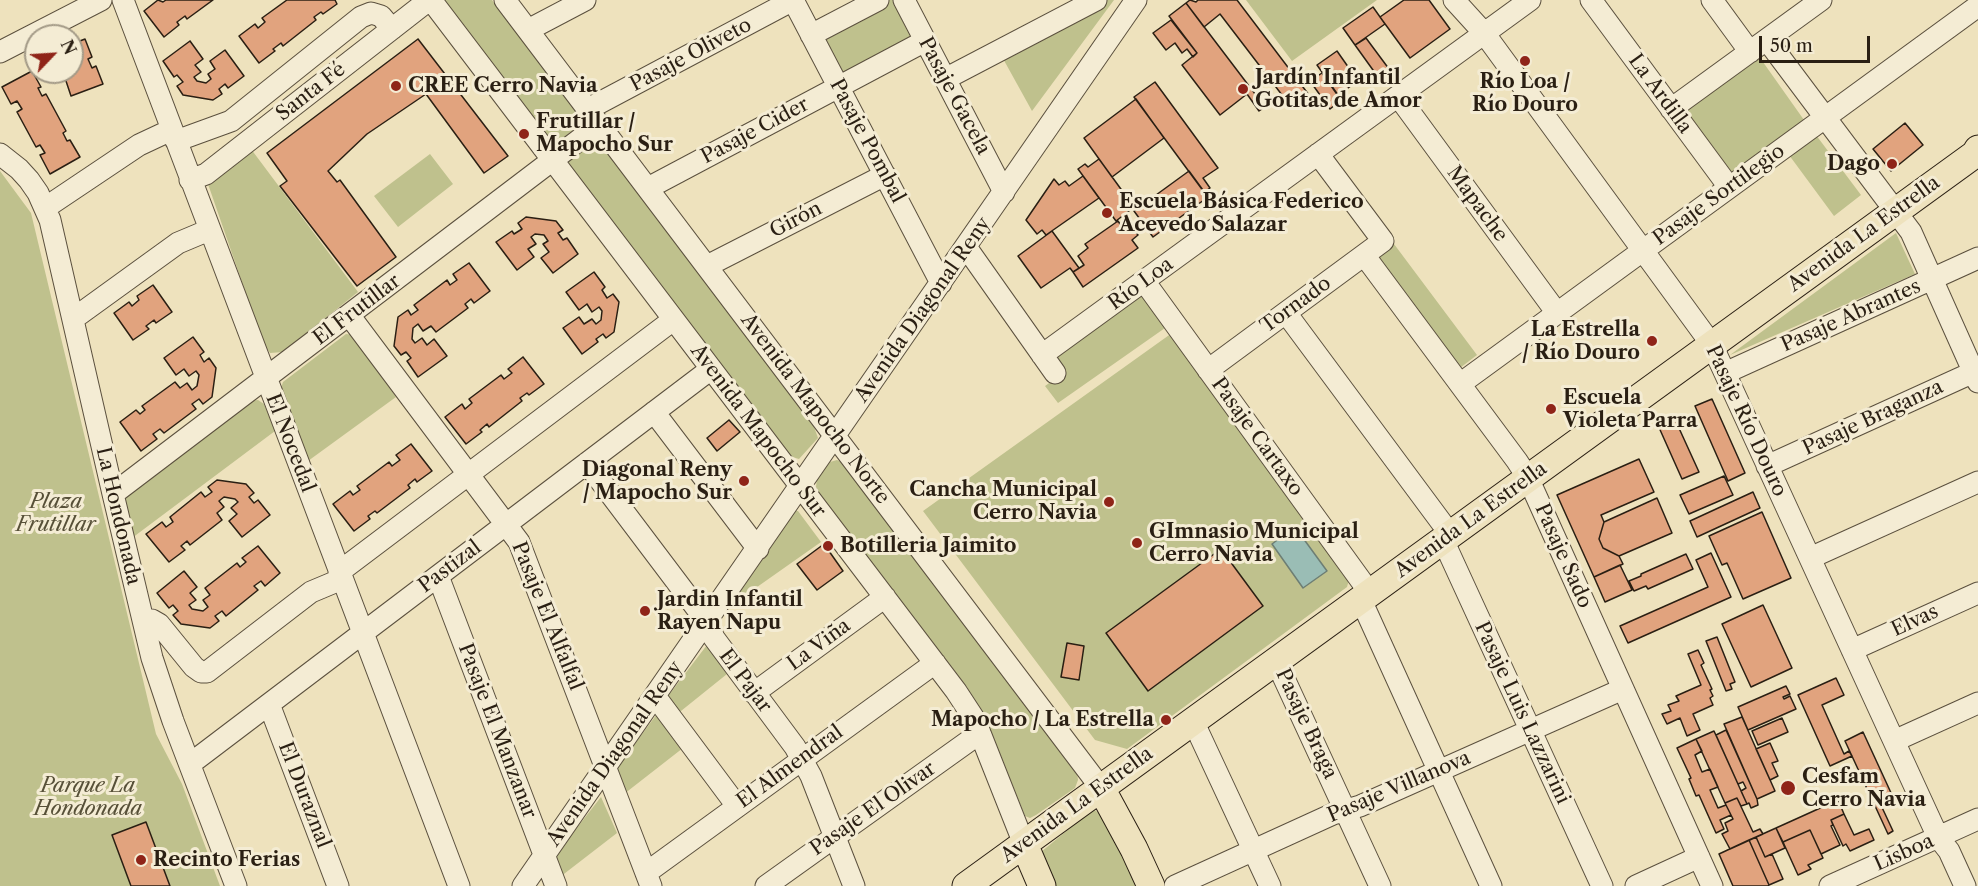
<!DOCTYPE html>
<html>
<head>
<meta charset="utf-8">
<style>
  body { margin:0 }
  #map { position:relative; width:1978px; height:886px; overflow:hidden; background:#eee2bd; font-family:"Libre Caslon Text",serif }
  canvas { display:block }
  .north { position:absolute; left:24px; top:24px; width:60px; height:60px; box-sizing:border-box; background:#f4ecd4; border:2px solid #a39a87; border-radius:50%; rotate:65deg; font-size:16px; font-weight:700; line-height:24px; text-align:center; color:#2a1f13 }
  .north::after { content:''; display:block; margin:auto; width:21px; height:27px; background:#8f2418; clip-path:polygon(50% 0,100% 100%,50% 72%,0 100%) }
  .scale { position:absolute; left:1759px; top:36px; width:111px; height:27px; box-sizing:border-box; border:3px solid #2a1f13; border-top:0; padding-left:8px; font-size:18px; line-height:21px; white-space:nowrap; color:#2a1f13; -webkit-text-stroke:4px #f4ecd4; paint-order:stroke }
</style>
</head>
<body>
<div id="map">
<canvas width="1978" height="886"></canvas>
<div class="north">N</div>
<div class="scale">50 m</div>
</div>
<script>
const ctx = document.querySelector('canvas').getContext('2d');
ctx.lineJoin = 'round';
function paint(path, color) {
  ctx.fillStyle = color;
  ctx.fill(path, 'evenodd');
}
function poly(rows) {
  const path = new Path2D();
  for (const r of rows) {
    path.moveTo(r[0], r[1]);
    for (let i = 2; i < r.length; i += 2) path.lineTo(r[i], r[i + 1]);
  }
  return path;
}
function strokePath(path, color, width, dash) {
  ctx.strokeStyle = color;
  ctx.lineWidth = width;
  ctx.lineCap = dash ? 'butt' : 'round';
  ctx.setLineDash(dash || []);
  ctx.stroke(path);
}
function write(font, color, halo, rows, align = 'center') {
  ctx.font = font + ' "Libre Caslon Text",serif';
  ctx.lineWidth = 6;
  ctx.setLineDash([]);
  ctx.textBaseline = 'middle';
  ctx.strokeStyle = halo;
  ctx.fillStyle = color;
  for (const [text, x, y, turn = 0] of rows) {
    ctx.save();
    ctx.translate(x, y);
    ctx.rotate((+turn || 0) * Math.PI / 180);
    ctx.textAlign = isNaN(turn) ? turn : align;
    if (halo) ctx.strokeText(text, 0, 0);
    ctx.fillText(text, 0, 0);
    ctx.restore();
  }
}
const green = poly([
  [444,0,492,0,577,112,578,126,559,141,546,138],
  [888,0,895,0,917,42,842,79,820,36],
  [1106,0,1114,0,1032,111,1001,55],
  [1246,0,1377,0,1292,61],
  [1758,55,1804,120,1733,174,1682,105],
  [1816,135,1861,195,1834,216,1789,155],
  [590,138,599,142,813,424,818,438,799,459,789,456,569,167,568,156],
  [251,149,358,292,283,352,270,353,263,343,208,184],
  [430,154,453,184,398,227,374,196],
  [0,171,31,213,156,734,182,784,220,886,0,886],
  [1896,233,1915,274,1730,355],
  [1391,240,1477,355,1456,371,1373,256],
  [1139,291,1165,328,1058,403,1045,386,1065,372,1052,352],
  [1172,333,1350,576,1347,587,1127,749,1095,740,923,511],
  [346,334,354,335,396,397,308,461,280,391,283,382],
  [258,400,264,404,275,431,132,538,122,502,127,495,249,401],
  [837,460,844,463,1077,772,1078,780,1075,788,1036,815,1030,818,1025,816,992,734,967,687,818,493,816,487,817,478,830,462],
  [793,511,798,511,821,542,723,611],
  [707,645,727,674,676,715,665,700],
  [657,714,683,748,624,794,616,769],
  [601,797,617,833,560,877,554,857],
  [1093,809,1105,817,1137,886,1056,886,1041,852]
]);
const water = poly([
  [1295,527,1327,571,1303,588,1272,544,1295,527]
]);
const building = poly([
  [158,0,163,2,166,0,213,0,187,19,185,16,177,22,179,25,164,37,144,11,158,0],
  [287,0,335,0,337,4,323,14,321,12,314,17,316,20,283,46,281,43,273,49,275,51,259,63,239,36,255,24,258,28,265,22,262,18,287,0],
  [1190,0,1196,2,1198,0,1237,0,1309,95,1292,108,1220,14,1204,27,1186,3,1190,0],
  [1404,0,1429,0,1450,29,1410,58,1380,17,1404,0],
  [1186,3,1265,107,1259,111,1247,94,1220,115,1182,65,1197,53,1169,16,1186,3],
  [1373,7,1385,24,1355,45,1343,28,1373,7],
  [1171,20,1197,53,1193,57,1187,49,1182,53,1175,43,1166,50,1153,33,1171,20],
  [1366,38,1389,69,1378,77,1355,45,1366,38],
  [85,39,92,57,88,59,92,68,96,66,103,84,71,96,65,78,69,77,67,72,72,72,72,44,85,39],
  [418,39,508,156,484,173,426,94,367,134,328,171,337,182,340,180,396,257,357,286,280,186,287,181,267,153,418,39],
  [190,41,203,59,195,65,201,72,194,77,197,81,206,83,211,79,208,74,215,69,210,61,225,50,244,76,228,88,225,84,219,89,222,94,213,100,183,95,177,86,183,82,177,75,174,77,163,61,190,41],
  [1337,51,1358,81,1338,95,1317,65,1337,51],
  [32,71,41,87,38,88,42,96,46,94,66,131,63,133,67,141,70,140,80,157,50,174,40,155,45,153,40,145,36,147,17,112,22,109,17,101,11,104,2,87,32,71],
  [1322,73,1341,100,1330,109,1310,81,1322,73],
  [1155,82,1218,168,1203,178,1210,188,1204,192,1134,97,1155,82],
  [1136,99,1164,138,1112,177,1084,138,1136,99],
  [1905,123,1923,145,1891,171,1873,149,1905,123],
  [1099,159,1134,207,1116,221,1078,169,1085,164,1088,167,1099,159],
  [1189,171,1208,197,1153,237,1134,211,1189,171],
  [1083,176,1099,198,1046,235,1042,230,1037,234,1026,220,1054,179,1059,185,1065,181,1069,186,1083,176],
  [526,217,556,221,563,230,558,233,563,240,567,238,578,254,553,273,541,258,549,252,543,244,548,241,544,235,535,234,531,237,536,244,528,249,534,257,517,270,496,242,512,231,514,234,522,229,518,223,526,217],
  [1118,221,1126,233,1133,229,1138,235,1132,240,1138,248,1083,287,1073,272,1084,265,1078,256,1088,248,1085,244,1118,221],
  [1052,231,1079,268,1073,272,1070,268,1041,288,1018,256,1052,231],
  [469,263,490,291,474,303,471,299,465,304,468,308,436,332,431,326,423,331,418,324,413,328,412,339,415,343,422,338,427,345,434,339,447,356,418,377,407,361,411,358,406,352,401,355,394,346,398,317,408,310,411,315,418,310,414,305,447,280,450,285,457,280,453,274,469,263],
  [594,272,605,287,602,290,607,298,613,294,619,302,614,332,606,338,603,334,596,339,598,342,582,354,563,328,579,317,584,324,592,319,596,324,601,320,602,311,599,307,592,312,587,304,579,310,566,292,594,272],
  [153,285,172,312,156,323,154,320,146,326,149,329,133,340,114,313,129,302,132,306,139,300,137,296,153,285],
  [193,337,204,352,200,355,204,362,209,358,216,368,212,397,203,404,199,399,192,404,196,409,164,433,160,429,153,434,157,439,141,451,120,422,136,410,140,414,145,410,142,406,175,382,180,388,187,383,192,390,197,386,199,375,196,371,189,376,184,369,176,375,164,358,193,337],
  [523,357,544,384,529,395,527,393,520,398,522,401,489,427,487,424,480,430,482,432,466,444,445,417,462,404,465,409,472,403,469,399,501,375,504,379,512,373,508,369,523,357],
  [1712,399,1745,473,1728,481,1695,406,1712,399],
  [1673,415,1699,472,1682,479,1657,423,1673,415],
  [729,420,740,432,717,451,707,438,729,420],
  [411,444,432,471,417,482,415,479,408,485,410,488,377,513,375,511,368,516,370,519,354,531,333,504,350,491,353,495,360,490,357,486,389,462,392,466,400,460,396,455,411,444],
  [1639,459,1654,492,1601,515,1604,522,1599,539,1603,548,1619,556,1623,564,1594,577,1557,495,1639,459],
  [1724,476,1733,495,1689,514,1680,495,1724,476],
  [217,480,246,484,254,493,249,497,254,503,258,500,270,515,242,537,229,521,237,514,231,508,238,502,235,499,224,497,219,501,224,507,217,513,222,520,190,545,187,541,181,546,185,550,169,562,146,534,162,522,166,527,173,522,170,517,201,492,205,497,212,492,208,487,217,480],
  [1753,492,1760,508,1697,537,1690,521,1753,492],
  [1657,498,1672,533,1619,556,1603,548,1599,539,1604,522,1657,498],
  [1762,512,1791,578,1743,599,1727,563,1722,565,1709,536,1762,512],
  [824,544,843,571,817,590,797,564,824,544],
  [258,546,280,573,265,586,261,581,254,586,258,590,226,616,222,611,215,616,219,621,210,628,181,624,173,615,178,611,173,605,169,608,157,593,184,571,197,587,190,593,196,600,189,605,192,609,203,611,208,607,203,600,210,595,205,588,237,563,240,567,246,562,242,558,258,546],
  [1221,549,1263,606,1148,691,1106,633,1221,549],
  [1711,553,1731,597,1628,643,1620,626,1708,587,1696,560,1711,553],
  [1686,554,1693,569,1648,589,1646,586,1634,591,1629,581,1641,576,1641,574,1686,554],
  [1620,565,1632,590,1605,602,1594,577,1620,565],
  [1763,605,1792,668,1751,687,1722,624,1763,605],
  [1717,637,1735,682,1730,684,1732,689,1726,691,1706,641,1717,637],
  [1067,643,1084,646,1079,680,1061,677,1067,643],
  [1698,650,1704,663,1701,665,1712,689,1710,690,1713,696,1710,698,1713,705,1693,714,1700,730,1687,736,1680,718,1667,724,1662,714,1671,711,1668,705,1679,701,1676,696,1701,685,1688,654,1698,650],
  [1836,678,1844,695,1822,705,1844,754,1849,751,1852,756,1830,766,1798,695,1836,678],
  [1786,686,1790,694,1783,697,1784,699,1790,696,1796,709,1748,730,1738,707,1786,686],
  [1742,717,1775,791,1757,799,1724,724,1742,717],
  [1782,718,1788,732,1758,745,1752,731,1782,718],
  [1726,730,1757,799,1758,805,1751,808,1749,803,1747,804,1741,791,1746,788,1743,782,1738,784,1716,735,1726,730],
  [1714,731,1747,804,1741,806,1737,798,1725,803,1696,739,1714,731],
  [1863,732,1892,795,1879,801,1893,831,1888,834,1845,741,1863,732],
  [1696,739,1702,751,1695,755,1702,772,1710,769,1718,787,1710,790,1718,808,1726,805,1731,815,1720,820,1724,829,1716,833,1699,795,1696,796,1689,779,1691,778,1677,748,1696,739],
  [1770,743,1778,761,1772,763,1778,776,1770,780,1756,749,1770,743],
  [1737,798,1753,832,1760,829,1763,834,1730,849,1722,834,1728,831,1725,823,1733,819,1725,803,1737,798],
  [1838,800,1844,814,1831,820,1833,825,1831,826,1840,845,1821,854,1810,830,1783,842,1776,828,1838,800],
  [1844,814,1854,835,1869,829,1874,840,1850,851,1846,844,1843,846,1831,820,1844,814],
  [146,822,170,886,131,886,112,835,146,822],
  [1776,828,1785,848,1765,857,1756,837,1776,828],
  [1810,830,1823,858,1808,865,1811,869,1798,875,1783,842,1810,830],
  [1756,837,1765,857,1772,854,1783,879,1769,885,1749,840,1756,837],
  [1749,840,1769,885,1768,886,1733,886,1719,854,1749,840]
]);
const minor = poly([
  [123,0,459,886],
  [431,0,956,691,973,717,980,733,1024,844],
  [505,0,1101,788],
  [793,0,941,283],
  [904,0,1004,192],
  [1454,0,1484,33,1712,345,1938,837,1949,851,1965,886],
  [1591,0,1729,187],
  [1712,0,1750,52],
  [528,30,585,0],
  [811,35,878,0],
  [1767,40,1911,232,1978,382],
  [0,52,101,0],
  [945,79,1096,0],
  [1398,96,1557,313],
  [588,109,793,0],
  [1671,109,1821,0],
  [176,141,231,121,361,17,371,13,381,16,392,29],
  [0,154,19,169,29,180,38,193,50,220,113,494,152,658,173,721,236,886],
  [190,180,206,174,429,0],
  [648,188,925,41],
  [45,208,139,145,171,130],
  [966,247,1055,373],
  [1364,255,1517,461,1528,478,1712,886],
  [707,266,885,175],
  [1144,281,1370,593],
  [1286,313,1450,534],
  [349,315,519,542,651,886],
  [73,319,178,243,209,230],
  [1042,355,1530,0],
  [1208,370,1383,241,1318,154],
  [1725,373,1978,258],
  [1460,384,1978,6],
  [654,412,758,549],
  [587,463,707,622,714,638,795,747,811,776,854,886],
  [1767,466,1978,370],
  [113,494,600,124],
  [1443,540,1602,886],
  [1810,558,1978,482],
  [339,572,673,320],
  [438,576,556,886],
  [1361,600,1491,886],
  [143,620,152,620,159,624,194,667,201,672,207,672,311,592,342,579],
  [1852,650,1978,593],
  [1276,661,1380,886],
  [754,693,885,597],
  [655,696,737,806],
  [269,704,338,886],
  [1193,721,1270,886],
  [1894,741,1978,703],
  [190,764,711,369],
  [646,873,935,663],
  [523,886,1136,0],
  [766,886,980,733],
  [1175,886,1333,814,1360,806,1623,689],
  [1636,886,1699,857],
  [1830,886,1978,819]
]);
const major = poly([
  [1101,788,1134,849,1151,886],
  [1024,844,1042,886],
  [966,886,1975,154,1978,149]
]);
const markers = [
  [1525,61,6,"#8f2418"],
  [396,86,6,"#8f2418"],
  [1243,89,6,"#8f2418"],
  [524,134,6,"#8f2418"],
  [1892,164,6,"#8f2418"],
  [1107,213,6,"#8f2418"],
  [1652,341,6,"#8f2418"],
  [1551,409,6,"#8f2418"],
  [744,481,6,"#8f2418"],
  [1109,502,6,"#8f2418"],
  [1137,543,6,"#8f2418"],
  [828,546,6,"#8f2418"],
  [645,611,6,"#8f2418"],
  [1166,720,6,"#8f2418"],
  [1788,788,8,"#8f2418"],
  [141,860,6,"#8f2418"]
];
const streetNames = [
  ["Pasaje Oliveto",691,55,-28],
  ["Santa Fé",311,92,-38],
  ["La Ardilla",1660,94,54],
  ["Pasaje Gacela",954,96,62],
  ["Pasaje Cider",755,131,-28],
  ["Pasaje Pombal",867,141,62],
  ["Pasaje Sortilegio",1719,195,-36],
  ["Mapache",1477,204,54],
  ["Girón",796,220,-27],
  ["Avenida La Estrella",1864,234,-36],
  ["Río Loa",1141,284,-36],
  ["Tornado",1296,305,-36],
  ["El Frutillar",357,310,-37],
  ["Avenida Diagonal Reny",923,310,-55],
  ["Pasaje Abrantes",1851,316,-24],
  ["Avenida Mapocho Norte",815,409,53],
  ["Pasaje Braganza",1873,418,-25],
  ["Pasaje Río Douro",1746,421,65],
  ["Avenida Mapocho Sur",758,431,53],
  ["Pasaje Cartaxo",1257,437,54],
  ["El Nocedal",290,443,69],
  ["La Hondonada",118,516,77],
  ["Avenida La Estrella",1471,520,-36],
  ["Pasaje Sado",1563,556,66],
  ["Pastizal",450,567,-37],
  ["Pasaje El Alfalfal",547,616,68],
  ["Elvas",1915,621,-25],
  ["La Viña",819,645,-36],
  ["El Pajar",745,681,53],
  ["Pasaje Luis Lazzarini",1522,713,65],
  ["Pasaje Braga",1306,724,65],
  ["Pasaje El Manzanar",497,731,69],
  ["Avenida Diagonal Reny",615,754,-55],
  ["El Almendral",790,767,-36],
  ["Pasaje Villanova",1399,787,-23],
  ["El Duraznal",304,795,69],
  ["Avenida La Estrella",1077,805,-36],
  ["Pasaje El Olivar",873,809,-35],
  ["Lisboa",1904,853,-24]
];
const poiNames = [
  ["Jardín Infantil",1255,78],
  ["Gotitas de Amor",1255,101],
  ["Río Loa /",1525,82,"center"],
  ["Río Douro",1525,105,"center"],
  ["CREE Cerro Navia",408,86],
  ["Frutillar /",536,122],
  ["Mapocho Sur",536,145],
  ["Dago",1880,164,"right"],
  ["Escuela Básica Federico",1119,202],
  ["Acevedo Salazar",1119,225],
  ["La Estrella",1640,330,"right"],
  ["/ Río Douro",1640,353,"right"],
  ["Escuela",1563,398],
  ["Violeta Parra",1563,421],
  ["Diagonal Reny",732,470,"right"],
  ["/ Mapocho Sur",732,493,"right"],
  ["Cancha Municipal",1097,490,"right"],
  ["Cerro Navia",1097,513,"right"],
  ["GImnasio Municipal",1149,532],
  ["Cerro Navia",1149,555],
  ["Botilleria Jaimito",840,546],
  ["Jardin Infantil",657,600],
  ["Rayen Napu",657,623],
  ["Mapocho / La Estrella",1154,720,"right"],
  ["Cesfam",1802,777],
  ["Cerro Navia",1802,800],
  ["Recinto Ferias",153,860]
];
const parkNames = [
  ["Plaza",56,502],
  ["Frutillar",56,525],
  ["Parque La",88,786],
  ["Hondonada",88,809]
];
paint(green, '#bfc18d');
paint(water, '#9abdb5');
strokePath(water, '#6d7e74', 1.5);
paint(building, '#e1a37e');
strokePath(building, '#2a1f13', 1.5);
strokePath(minor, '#5b503e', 23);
strokePath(major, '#2a1f13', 29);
strokePath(minor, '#f4ecd4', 21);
strokePath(major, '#eee2bd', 27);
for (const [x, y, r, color] of markers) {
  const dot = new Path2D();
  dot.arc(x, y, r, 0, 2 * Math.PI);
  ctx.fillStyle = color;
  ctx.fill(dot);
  strokePath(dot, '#f4ecd4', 2);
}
write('20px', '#2a1f13', '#f4ecd4', streetNames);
write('bold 20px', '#2a1f13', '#f4ecd4', poiNames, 'left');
write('italic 20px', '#575038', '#f4ecd4', parkNames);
</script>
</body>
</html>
